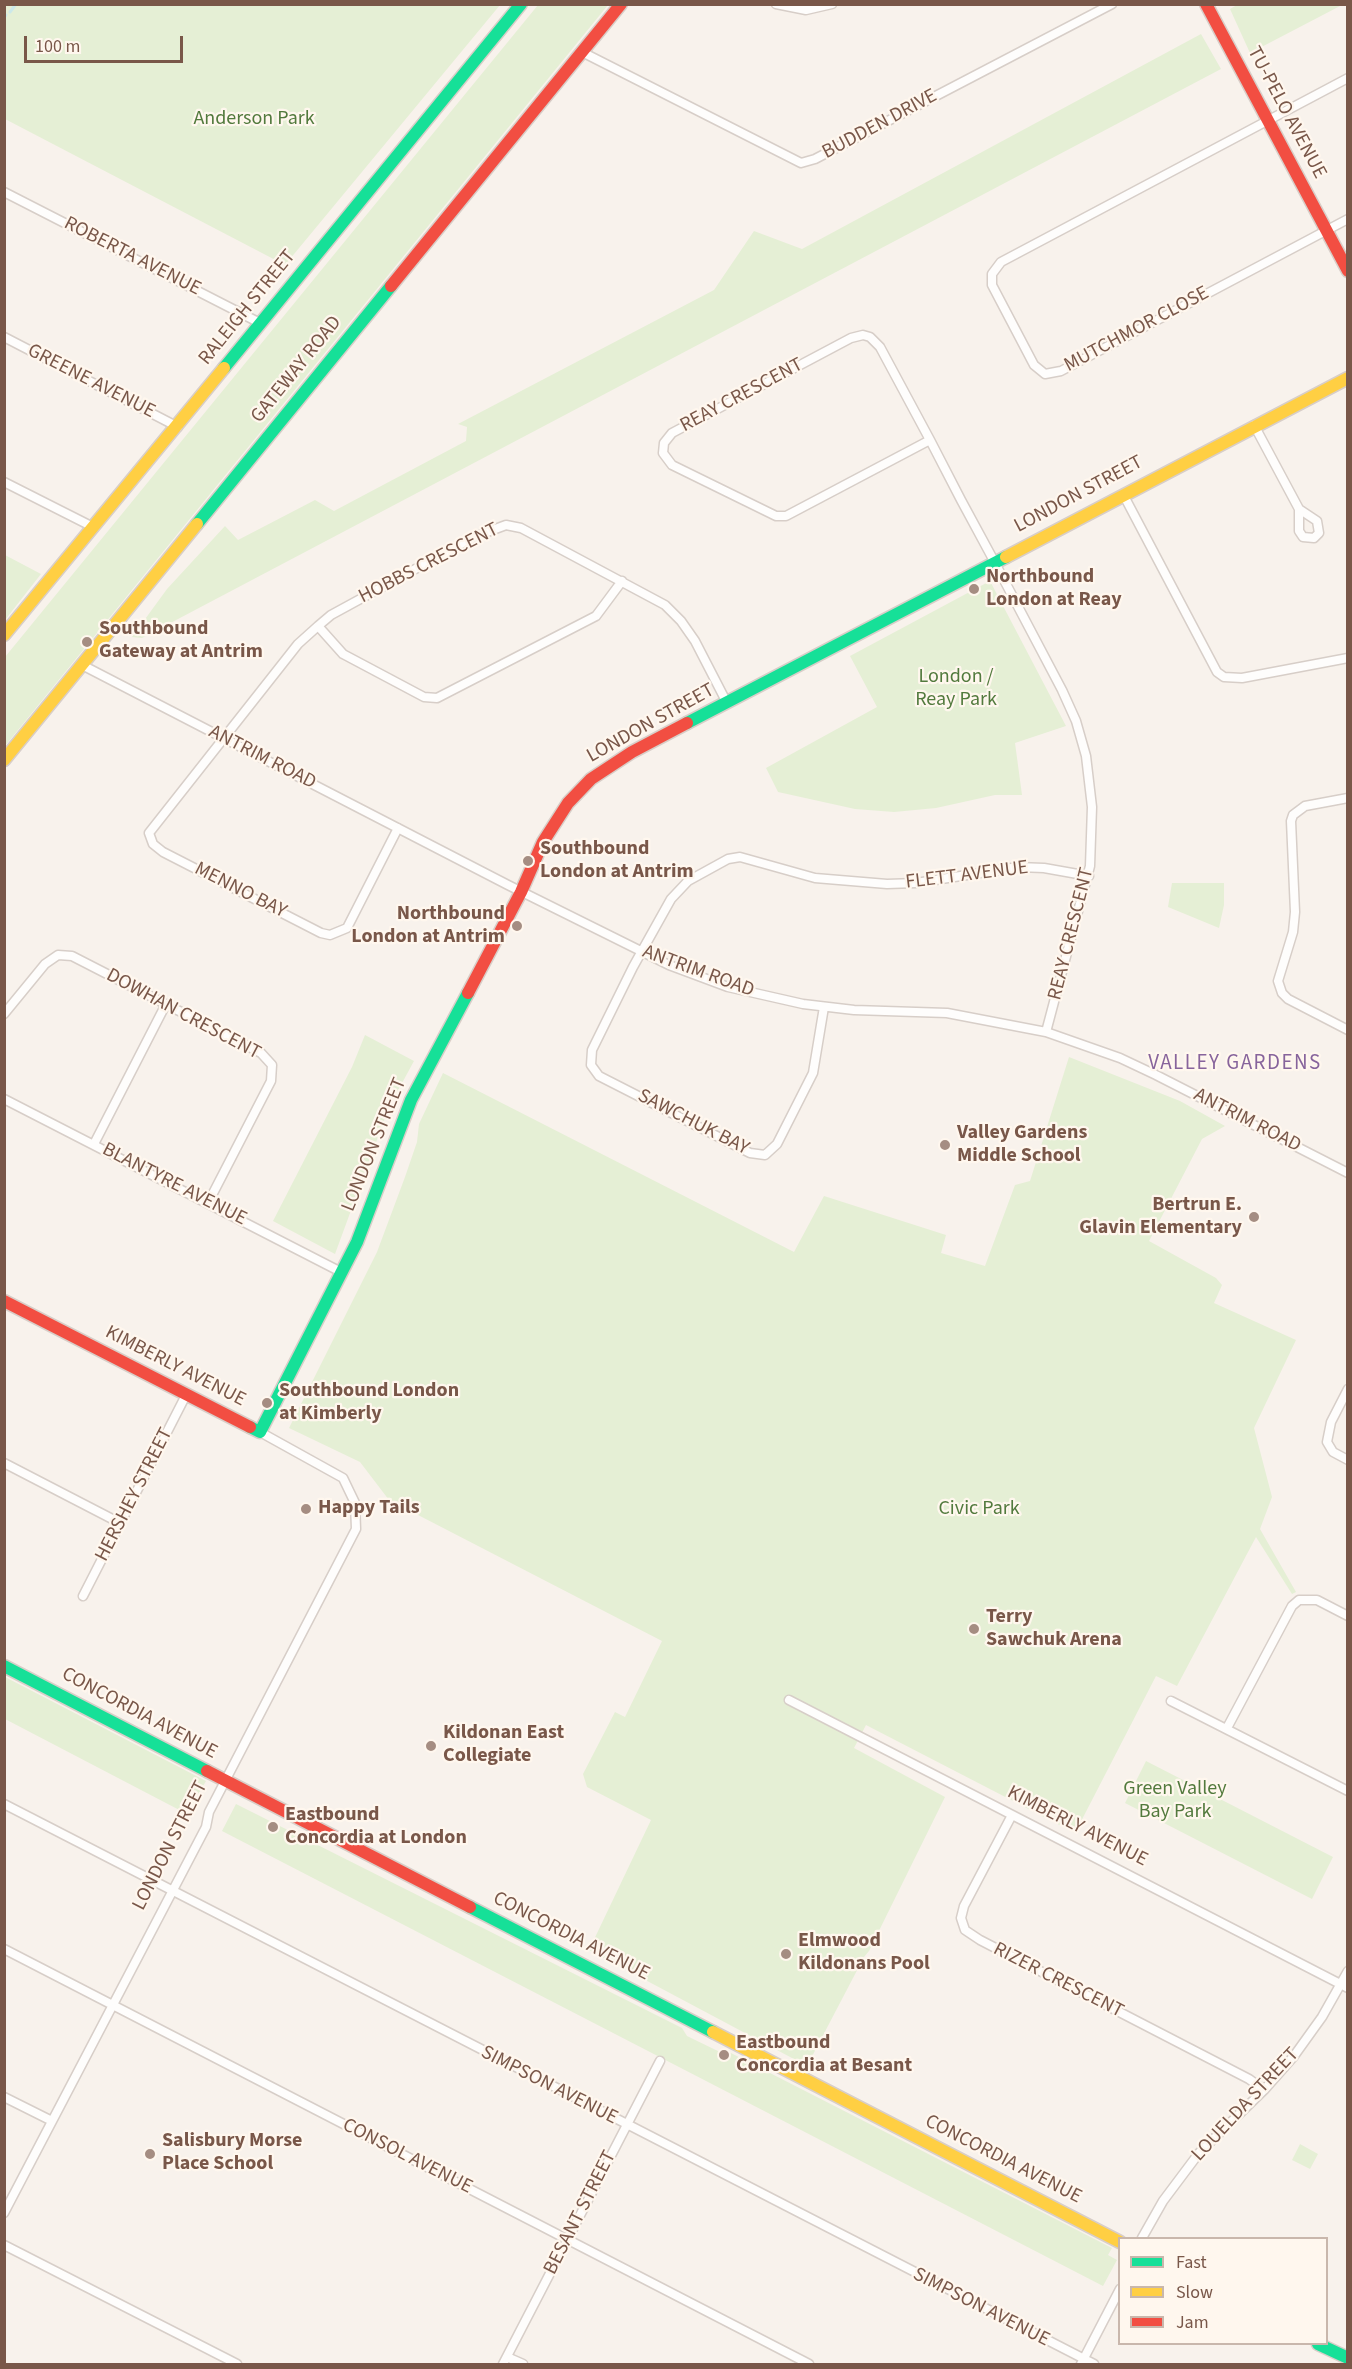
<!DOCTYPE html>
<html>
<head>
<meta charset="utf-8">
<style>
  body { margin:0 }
  #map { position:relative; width:1352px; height:2369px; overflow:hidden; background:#f8f2ec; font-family:"Source Sans 3",sans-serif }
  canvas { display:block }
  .frame { position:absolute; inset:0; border:6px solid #795749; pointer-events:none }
  .legend { position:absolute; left:1118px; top:2237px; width:210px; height:108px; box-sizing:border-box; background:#fff7ee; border:2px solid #c9b7ac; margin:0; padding:8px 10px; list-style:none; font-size:18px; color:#795749 }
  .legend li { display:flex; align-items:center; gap:12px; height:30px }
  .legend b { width:30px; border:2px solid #c9b7ac }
  .scale { position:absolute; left:24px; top:36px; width:159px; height:27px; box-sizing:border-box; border:3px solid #795749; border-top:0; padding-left:8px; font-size:18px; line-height:21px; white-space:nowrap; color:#795749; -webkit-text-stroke:4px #fff7ee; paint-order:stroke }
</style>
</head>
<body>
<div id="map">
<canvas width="1352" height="2369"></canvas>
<div class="frame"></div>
<ul class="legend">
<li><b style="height:8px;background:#16e098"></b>Fast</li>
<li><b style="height:8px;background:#ffcf43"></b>Slow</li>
<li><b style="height:8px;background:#f24e42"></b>Jam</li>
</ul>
<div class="scale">100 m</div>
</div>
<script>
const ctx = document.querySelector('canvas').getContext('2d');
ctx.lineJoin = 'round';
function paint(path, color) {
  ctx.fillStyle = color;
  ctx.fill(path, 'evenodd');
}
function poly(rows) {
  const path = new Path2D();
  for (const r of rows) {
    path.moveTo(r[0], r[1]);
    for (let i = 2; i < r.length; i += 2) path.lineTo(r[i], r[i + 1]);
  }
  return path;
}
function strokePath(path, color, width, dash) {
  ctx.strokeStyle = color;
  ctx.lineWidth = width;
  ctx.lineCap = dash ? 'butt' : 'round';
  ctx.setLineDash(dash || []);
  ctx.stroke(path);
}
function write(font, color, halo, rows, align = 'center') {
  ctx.font = font + ' "Source Sans 3",sans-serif';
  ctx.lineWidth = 4.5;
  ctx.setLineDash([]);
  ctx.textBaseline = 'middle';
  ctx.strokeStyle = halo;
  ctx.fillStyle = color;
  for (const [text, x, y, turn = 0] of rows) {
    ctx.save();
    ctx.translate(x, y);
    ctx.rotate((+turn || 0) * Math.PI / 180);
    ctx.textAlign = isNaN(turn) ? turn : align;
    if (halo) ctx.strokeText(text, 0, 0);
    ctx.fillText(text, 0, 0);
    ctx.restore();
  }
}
const green = poly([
  [4,5,5,4,500,5,285,265,5,119],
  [538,5,608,5,5,746,5,657],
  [1237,5,1237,4,1342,5,1250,53,1230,9],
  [1201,34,1221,69,142,638,132,637,167,589,225,526,238,540,315,500,334,511,466,441,467,427,458,424,714,290,754,231,802,249],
  [5,555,41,574,5,620],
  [990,581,1066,726,1015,743,1022,795,995,795,936,808,894,812,855,809,778,792,766,768,877,707,850,656],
  [1172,883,1224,883,1224,905,1219,928,1168,907],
  [365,1035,414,1061,389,1107,335,1254,273,1221,352,1067],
  [1069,1057,1180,1101,1225,1126,1202,1139,1149,1241,1216,1278,1222,1285,1214,1303,1296,1340,1254,1428,1272,1497,1260,1529,1296,1592,1292,1594,1256,1537,1177,1686,1156,1676,1075,1833,866,1725,854,1748,945,1797,869,1951,864,1957,807,2066,589,1950,651,1820,587,1787,583,1774,615,1712,625,1717,662,1641,389,1500,360,1462,289,1428,377,1252,405,1177,417,1142,419,1124,443,1073,794,1252,824,1196,946,1235,941,1253,985,1266,1015,1185,1030,1181],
  [5,1677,206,1781,187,1814,5,1719],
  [1146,1761,1333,1857,1312,1899,1125,1803],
  [236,1804,682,2028,687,2036,724,2054,727,2051,1112,2248,1108,2255,1117,2260,1103,2286,222,1831],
  [1300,2144,1318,2154,1310,2169,1292,2160]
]);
const stream = poly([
  [10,12,16,4],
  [4,18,6,15]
]);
const street = poly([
  [776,4,806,10,832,4],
  [582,52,801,163,815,159,1112,4],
  [1348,78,1001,262,992,274,992,285,1034,365,1045,374,1061,371,1348,219],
  [4,192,260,323],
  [4,337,178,427],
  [1254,425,1299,509,1299,531,1303,537,1314,538,1319,533,1317,521,1299,509],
  [930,440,786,516,776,516,672,465,663,453,664,443,672,433,851,338,863,335,870,337,880,347,930,440,961,500,994,561,1062,690,1076,721,1086,756,1092,807,1090,866,1046,1032],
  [4,482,93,527],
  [1123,494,1217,672,1224,677,1242,678,1348,658],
  [318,626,343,654,424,697,437,698,596,616,622,581],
  [82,665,508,885,669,965,728,987,803,1004,854,1010,947,1013,1046,1032,1120,1058,1156,1075,1348,1173],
  [1348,798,1305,806,1293,815,1291,821,1295,912,1293,932,1278,981,1282,993,1288,999,1348,1030],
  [398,828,347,928,330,935,321,933,163,852,153,844,149,833,298,644,318,626,331,615,474,537,506,525,521,528,665,605,681,621,695,641,727,703],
  [824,1007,813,1073,777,1144,765,1155,750,1153,599,1076,591,1065,592,1050,633,967,671,899,688,881,728,859,740,857,815,878,887,884,916,883,1018,867,1044,868,1089,876],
  [4,1014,45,964,58,955,72,956,261,1053,272,1065,271,1081,208,1203],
  [4,1099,343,1273],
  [94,1144,166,1004],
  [1348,1389,1331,1422,1327,1442,1333,1452,1348,1460],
  [4,1463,120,1523],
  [83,1596,186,1395],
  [789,1700,1348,1988],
  [1171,1701,1348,1791],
  [1227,1728,1292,1606,1299,1600,1317,1600,1348,1616],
  [4,1804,1094,2364],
  [1012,1815,964,1906,961,1918,965,1930,980,1940,1249,2079,1264,2090],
  [4,1949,809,2364],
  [4,2097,52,2121],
  [4,2213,206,1827,209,1812,356,1529,355,1503,343,1478,260,1432],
  [1142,2238,1163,2201,1199,2153,1264,2090,1294,2056,1322,2017,1348,1971],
  [4,2245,237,2364],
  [507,2357,523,2364],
  [503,2364,660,2061],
  [1081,2364,1120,2289]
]);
const fast = poly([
  [224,368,521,4],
  [197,524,391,286],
  [687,723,1006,557],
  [250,1427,260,1432,357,1242,411,1100,468,993],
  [4,1666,207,1771],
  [470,1907,713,2032],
  [1318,2344,1348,2358]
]);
const slow = poly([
  [1006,557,1348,378],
  [4,635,224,368],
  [4,760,197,524],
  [713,2032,1120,2242]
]);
const jam = poly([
  [1206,4,1348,271],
  [391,286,621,4],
  [468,993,521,892,543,842,568,803,591,779,632,752,687,723],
  [4,1301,250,1427],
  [207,1771,470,1907]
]);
const markers = [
  [974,589,6,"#a58d82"],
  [87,642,6,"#a58d82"],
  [528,861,6,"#a58d82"],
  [517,926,6,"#a58d82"],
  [945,1145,6,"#a58d82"],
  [1254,1217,6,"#a58d82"],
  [267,1403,6,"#a58d82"],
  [306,1509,6,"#a58d82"],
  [974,1629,6,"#a58d82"],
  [431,1746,6,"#a58d82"],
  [273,1827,6,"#a58d82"],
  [786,1954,6,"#a58d82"],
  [724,2055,6,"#a58d82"],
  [150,2154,6,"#a58d82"]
];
const streetNames = [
  ["TU-PELO AVENUE",1286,113,62],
  ["BUDDEN DRIVE",880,125,-28],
  ["ROBERTA AVENUE",132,257,27],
  ["RALEIGH STREET",248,308,-51],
  ["MUTCHMOR CLOSE",1137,330,-28],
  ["GATEWAY ROAD",297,370,-51],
  ["GREENE AVENUE",91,382,27],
  ["REAY CRESCENT",742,396,-28],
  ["LONDON STREET",1079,495,-28],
  ["HOBBS CRESCENT",429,564,-27],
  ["LONDON STREET",651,724,-29],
  ["ANTRIM ROAD",262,758,27],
  ["FLETT AVENUE",967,876,-7],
  ["MENNO BAY",240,891,27],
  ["REAY CRESCENT",1072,934,-76],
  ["ANTRIM ROAD",698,972,20],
  ["DOWHAN CRESCENT",183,1015,28],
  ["ANTRIM ROAD",1247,1121,27],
  ["SAWCHUK BAY",693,1123,27],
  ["LONDON STREET",375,1145,-68],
  ["BLANTYRE AVENUE",174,1185,27],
  ["KIMBERLY AVENUE",175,1367,27],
  ["HERSHEY STREET",135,1495,-63],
  ["CONCORDIA AVENUE",139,1714,28],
  ["KIMBERLY AVENUE",1077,1827,27],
  ["LONDON STREET",171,1846,-63],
  ["CONCORDIA AVENUE",571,1937,27],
  ["RIZER CRESCENT",1058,1981,27],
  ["SIMPSON AVENUE",549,2086,27],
  ["LOUELDA STREET",1246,2105,-47],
  ["CONSOL AVENUE",407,2157,27],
  ["CONCORDIA AVENUE",1003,2160,27],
  ["BESANT STREET",581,2213,-63],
  ["SIMPSON AVENUE",981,2308,27]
];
const parkNames = [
  ["Anderson Park",254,120],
  ["London /",956,678],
  ["Reay Park",956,701],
  ["Civic Park",979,1510],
  ["Green Valley",1175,1790],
  ["Bay Park",1175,1813]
];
const poiNames = [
  ["Northbound",986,578],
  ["London at Reay",986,601],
  ["Southbound",99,630],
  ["Gateway at Antrim",99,653],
  ["Southbound",540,850],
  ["London at Antrim",540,873],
  ["Northbound",505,915,"right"],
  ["London at Antrim",505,938,"right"],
  ["Valley Gardens",957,1134],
  ["Middle School",957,1157],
  ["Bertrun E.",1242,1206,"right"],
  ["Glavin Elementary",1242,1229,"right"],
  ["Southbound London",279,1392],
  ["at Kimberly",279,1415],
  ["Happy Tails",318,1509],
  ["Terry",986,1618],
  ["Sawchuk Arena",986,1641],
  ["Kildonan East",443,1734],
  ["Collegiate",443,1757],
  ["Eastbound",285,1816],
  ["Concordia at London",285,1839],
  ["Elmwood",798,1942],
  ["Kildonans Pool",798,1965],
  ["Eastbound",736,2044],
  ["Concordia at Besant",736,2067],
  ["Salisbury Morse",162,2142],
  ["Place School",162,2165]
];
const neighbourhoodNames = [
  ["VALLEY GARDENS",1235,1064]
];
paint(green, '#e5efd5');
strokePath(stream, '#cce8ea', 3);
strokePath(street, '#d7cec8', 11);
strokePath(fast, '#d8cec8', 15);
strokePath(slow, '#d8cec8', 15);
strokePath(jam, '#d8cec8', 15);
strokePath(street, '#fefdfc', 8);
strokePath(fast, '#16e098', 12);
strokePath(slow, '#ffcf43', 12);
strokePath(jam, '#f24e42', 12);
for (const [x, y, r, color] of markers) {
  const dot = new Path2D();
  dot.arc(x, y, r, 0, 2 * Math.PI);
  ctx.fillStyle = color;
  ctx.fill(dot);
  strokePath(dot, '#fff7ee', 2);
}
write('20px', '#795749', '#fff7ee', streetNames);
write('20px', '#527a3d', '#fff7ee', parkNames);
write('bold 20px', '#795749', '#fff7ee', poiNames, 'left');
ctx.letterSpacing = '1.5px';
write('21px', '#87649c', '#fff7ee', neighbourhoodNames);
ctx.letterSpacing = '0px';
</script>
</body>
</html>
